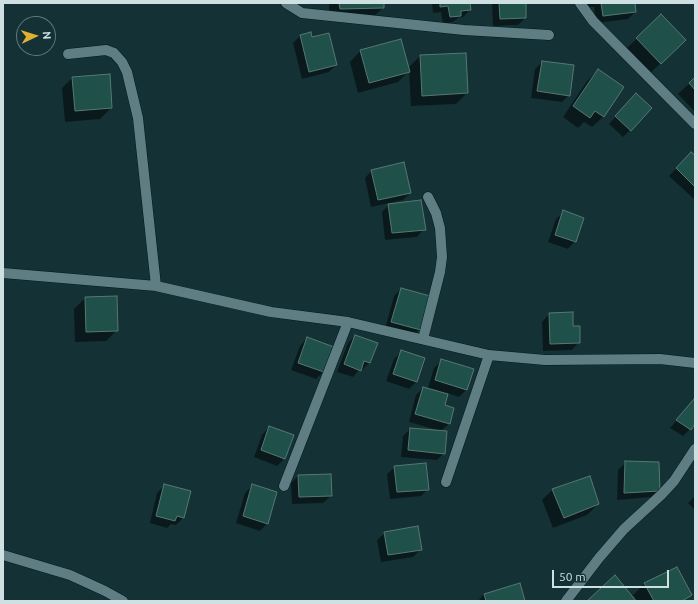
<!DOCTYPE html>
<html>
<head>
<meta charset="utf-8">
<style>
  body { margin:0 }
  #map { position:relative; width:698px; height:604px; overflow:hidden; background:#143236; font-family:Ubuntu,sans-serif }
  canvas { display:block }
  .frame { position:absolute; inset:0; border:4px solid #cfe0e3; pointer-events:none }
  .north { position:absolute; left:16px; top:16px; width:40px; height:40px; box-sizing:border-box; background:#143236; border:1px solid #5f787b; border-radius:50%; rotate:86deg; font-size:11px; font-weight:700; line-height:16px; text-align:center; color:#cfe0e3 }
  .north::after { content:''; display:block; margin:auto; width:14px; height:18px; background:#e3ae34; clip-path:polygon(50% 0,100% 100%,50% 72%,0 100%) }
  .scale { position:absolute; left:552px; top:570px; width:117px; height:18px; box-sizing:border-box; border:2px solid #cfe0e3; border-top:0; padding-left:5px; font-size:12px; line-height:14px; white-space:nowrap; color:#cfe0e3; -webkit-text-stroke:3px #143236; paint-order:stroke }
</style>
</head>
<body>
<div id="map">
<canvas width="698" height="604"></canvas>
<div class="frame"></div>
<div class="north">N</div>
<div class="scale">50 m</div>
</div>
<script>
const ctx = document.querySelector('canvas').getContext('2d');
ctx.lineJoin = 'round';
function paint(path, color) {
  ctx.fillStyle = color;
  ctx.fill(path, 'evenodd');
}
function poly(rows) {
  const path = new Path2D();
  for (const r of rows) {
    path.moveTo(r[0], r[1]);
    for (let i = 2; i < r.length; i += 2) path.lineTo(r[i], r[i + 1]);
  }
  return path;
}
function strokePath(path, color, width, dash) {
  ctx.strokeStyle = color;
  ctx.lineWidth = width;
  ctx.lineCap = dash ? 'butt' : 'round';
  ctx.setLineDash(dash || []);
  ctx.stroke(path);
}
const shadow = poly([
  [329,3,383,3,383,8,372,18,329,20],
  [432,3,469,3,470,10,463,17,458,18,453,22,443,24,441,12,433,13],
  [492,3,525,3,525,18,518,25,493,26],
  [587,3,634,3,635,12,628,19,596,23,594,7,588,7],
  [661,15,674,51,649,74,626,49],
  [311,33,312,38,336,65,329,72,302,79,293,43,300,36],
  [360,51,408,68,420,56,465,54,467,93,456,104,411,106,409,71,398,82,358,93,350,62],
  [542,62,569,95,562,102,531,98,535,69],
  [598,70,622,87,603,117,592,127,584,122,578,128,563,117,587,81],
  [109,75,111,108,100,119,65,122,62,88,73,77],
  [695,78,695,112,678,94],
  [629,102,630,130,623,137,609,124],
  [691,153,695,157,695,200,669,176],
  [372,170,410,193,403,200,371,207,365,178],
  [389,205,424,229,417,237,385,240,382,212],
  [564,212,575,241,568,249,548,242,556,219],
  [401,289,420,329,412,336,385,329,394,296],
  [85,298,117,330,106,341,75,342,74,309],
  [549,314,579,342,572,350,543,351,542,322],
  [355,336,376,344,369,363,362,370,360,369,353,377,337,372,348,343],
  [307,338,323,372,316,379,291,370,300,346],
  [401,352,416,382,409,389,386,381,394,359],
  [442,360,466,390,459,397,447,393,444,406,449,424,441,431,409,422,416,395,423,388,437,392,438,390,428,388,434,368],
  [694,400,695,401,695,429,692,427,683,436,670,428],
  [269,427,284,459,277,466,254,457,262,435],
  [410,429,444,453,437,460,401,457,403,436],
  [626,462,659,490,652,497,617,500,618,470],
  [395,467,428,489,421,496,390,499,387,474],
  [298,476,331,496,323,503,292,504,291,483],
  [165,485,190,492,183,518,176,525,171,524,167,528,150,523,157,493],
  [253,485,267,524,260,531,236,523,245,493],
  [553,489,598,504,587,515,553,528,542,500],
  [695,496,695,510,688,503],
  [385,533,420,550,413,557,381,562,377,540],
  [677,569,691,594,684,601,637,601,633,595,644,584],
  [484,594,524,601,478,601]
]);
const building = poly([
  [339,3,384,3,384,8,340,9,339,3],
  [440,3,470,3,471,10,461,11,461,16,450,17,448,6,440,7,440,3],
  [499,3,526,3,526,18,500,19,499,3],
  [601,3,635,3,636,12,603,16,601,3],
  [661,14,686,40,661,64,636,38,661,14],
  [311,32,312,37,329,33,337,65,309,72,300,35,311,32],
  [401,39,410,72,369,83,360,50,401,39],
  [466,53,468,93,422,96,420,55,466,53],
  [542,61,574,65,570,96,537,91,542,61],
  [598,69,624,87,604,117,595,111,590,118,573,106,598,69],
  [110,74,112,108,75,111,72,77,110,74],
  [695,77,695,90,689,83,695,77],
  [636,93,652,108,631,131,615,116,636,93],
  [691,152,695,155,695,187,676,168,691,152],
  [404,162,411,193,378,200,371,170,404,162],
  [421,200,426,230,392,233,388,204,421,200],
  [563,210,584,218,576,242,555,235,563,210],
  [401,288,430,296,421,330,391,322,401,288],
  [117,296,118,331,86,332,85,297,117,296],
  [573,312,573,326,580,326,580,343,550,344,549,313,573,312],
  [355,335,378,343,370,363,364,361,361,371,344,364,355,335],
  [307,337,334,347,324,372,298,363,307,337],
  [401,350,425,358,417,382,393,374,401,350],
  [441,359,474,369,467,390,435,380,441,359],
  [423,387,448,394,445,405,454,408,450,424,415,414,423,387],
  [694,399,695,400,695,424,691,430,676,420,694,399],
  [269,426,294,435,285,459,261,450,269,426],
  [410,428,447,431,445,454,408,450,410,428],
  [625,461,659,462,660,491,624,493,625,461],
  [426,463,429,490,397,492,394,466,426,463],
  [331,474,332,496,299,497,298,475,331,474],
  [590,476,599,504,564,518,552,489,590,476],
  [164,484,191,491,184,518,177,516,175,521,156,516,164,484],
  [252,484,277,492,268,524,243,516,252,484],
  [418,526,422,550,388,555,384,532,418,526],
  [677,567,692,595,682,601,654,601,644,583,677,567],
  [615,575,636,601,587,601,615,575],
  [520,583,525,601,486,601,484,594,520,583]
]);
const minor = poly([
  [286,3,302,13,464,30,549,35],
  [68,54,106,50,114,53,122,62,127,72,138,118,156,286],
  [3,273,156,286,271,312,348,322,489,355,545,360,660,359,695,363],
  [423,339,440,272,442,257,440,228,436,213,428,197],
  [446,482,489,355],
  [284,486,348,322],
  [3,555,70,575,105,591,123,601],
  [566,601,599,558,624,529,661,495,674,481,695,449]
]);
const tertiary = poly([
  [580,3,593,21,695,124]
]);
paint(shadow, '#0007');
paint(building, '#1f504a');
strokePath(building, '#587772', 1);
strokePath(minor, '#00191e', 11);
strokePath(tertiary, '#00191e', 11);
strokePath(minor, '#5f7e83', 10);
strokePath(tertiary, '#5f7e83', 10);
</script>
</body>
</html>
